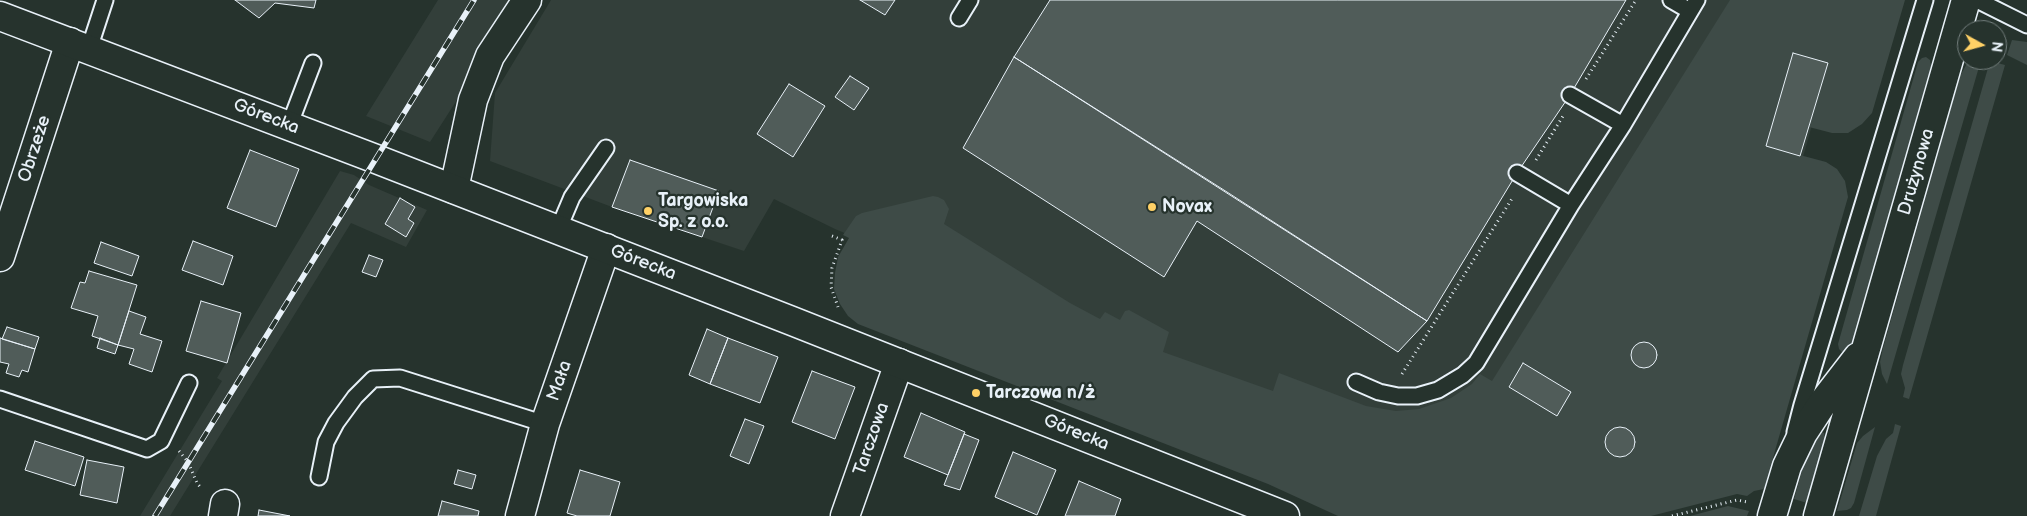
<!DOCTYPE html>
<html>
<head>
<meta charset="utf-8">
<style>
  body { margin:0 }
  #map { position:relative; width:2027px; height:516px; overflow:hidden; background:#26332d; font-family:"Balsamiq Sans",sans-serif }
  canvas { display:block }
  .north { position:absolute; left:1957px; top:20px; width:50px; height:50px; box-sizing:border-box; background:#26332d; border:1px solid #747f7e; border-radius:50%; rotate:97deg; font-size:14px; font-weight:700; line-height:20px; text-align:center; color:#e8f1f8 }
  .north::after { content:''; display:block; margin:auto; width:18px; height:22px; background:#ffd166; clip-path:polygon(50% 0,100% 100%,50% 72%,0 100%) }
</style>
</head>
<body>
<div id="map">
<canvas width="2027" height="516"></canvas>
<div class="north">N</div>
</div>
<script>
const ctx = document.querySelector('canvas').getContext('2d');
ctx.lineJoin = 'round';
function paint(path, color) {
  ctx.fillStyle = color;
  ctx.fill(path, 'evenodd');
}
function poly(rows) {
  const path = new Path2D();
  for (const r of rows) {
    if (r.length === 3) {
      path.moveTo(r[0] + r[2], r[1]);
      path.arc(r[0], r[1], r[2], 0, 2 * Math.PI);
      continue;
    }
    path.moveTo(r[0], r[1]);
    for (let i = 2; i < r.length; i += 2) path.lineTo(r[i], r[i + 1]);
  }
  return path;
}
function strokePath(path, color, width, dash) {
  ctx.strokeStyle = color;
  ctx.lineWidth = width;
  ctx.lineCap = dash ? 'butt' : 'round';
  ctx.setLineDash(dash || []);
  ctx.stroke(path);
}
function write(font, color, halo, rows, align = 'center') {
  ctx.font = font + ' "Balsamiq Sans",sans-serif';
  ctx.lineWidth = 4.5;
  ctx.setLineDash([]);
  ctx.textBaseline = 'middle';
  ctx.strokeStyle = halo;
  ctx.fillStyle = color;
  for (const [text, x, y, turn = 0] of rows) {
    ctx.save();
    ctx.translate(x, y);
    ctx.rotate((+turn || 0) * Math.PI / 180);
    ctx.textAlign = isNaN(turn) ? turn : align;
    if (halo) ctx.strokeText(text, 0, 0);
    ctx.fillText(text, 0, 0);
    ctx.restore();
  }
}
const built = poly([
  [438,0,521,0,430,142,366,116],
  [551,0,1847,0,1721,450,1586,490,1179,373,835,229,774,199,744,251,612,207,490,161,495,93],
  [340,171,354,175,369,185,427,210,406,247,351,223,170,516,140,516,222,381,217,378]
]);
const green = poly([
  [1730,0,1905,0,1872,113,1862,124,1848,133,1832,133,1809,127,1828,63,1793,53,1766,146,1826,162,1837,169,1845,181,1848,197,1764,489,1754,491,1747,496,1737,494,1651,516,1338,516,1268,484,858,324,848,316,840,304,834,289,835,273,838,257,849,238,843,235,856,216,862,213,933,196,938,197,944,200,949,209,944,224,1070,303,1100,319,1105,312,1120,320,1125,311,1129,310,1169,332,1163,352,1273,391,1279,373,1366,406,1396,411,1419,409,1451,398,1472,384,1480,374,1492,381],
  [2012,40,2027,42,2027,65,2007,55],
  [1926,57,1930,60,1931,66,1851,348,1847,352,1842,352,1839,349,1838,344,1918,62,1922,58],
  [1969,60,1981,60,1887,384,1882,374,1880,362,1883,348,1960,76],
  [1990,61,2005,65,1909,399,1903,397,1905,388,1901,374,1903,365],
  [1895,424,1901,426,1876,516,1859,516,1877,456,1886,439,1893,433],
  [1875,427,1854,503,1851,508,1847,510,1837,511,1857,443,1863,436],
  [1820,431,1824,433,1825,438,1807,503,1794,499,1810,442],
  [1728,506,1749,511,1747,516,1690,516]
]);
const building = poly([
  [235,0,316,0,314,8,275,3,259,18,235,0],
  [860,0,895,0,885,15,860,0],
  [1050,0,1626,0,1570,95,1517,173,1427,321,1014,57,1050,0],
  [1793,53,1828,63,1800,156,1766,146,1793,53],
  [1014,57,1227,192,1427,321,1398,352,1197,221,1164,277,963,148,1014,57],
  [850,76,869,88,854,110,835,97,850,76],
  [789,84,825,106,793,157,757,134,789,84],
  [250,150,299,169,276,227,227,208,250,150],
  [630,160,719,191,702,237,612,207,630,160],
  [400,198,415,207,408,219,414,223,406,237,385,224,400,198],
  [193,241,233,256,223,285,182,270,193,241],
  [101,242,139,256,132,276,94,263,101,242],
  [369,255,383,260,376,277,362,272,369,255],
  [89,271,137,285,118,345,92,336,98,316,71,308,80,282,85,283,89,271],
  [201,301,241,313,227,363,186,351,201,301],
  [129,311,146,317,140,334,162,341,152,372,129,364,134,349,118,345,129,311],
  [7,327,39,337,35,349,2,339,7,327],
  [707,329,728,338,710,384,689,375,707,329],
  [0,338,35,349,28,372,22,370,19,377,6,373,9,364,0,362,0,338],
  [100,338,118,345,115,354,97,348,100,338],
  [728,338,778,357,760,403,710,384,728,338],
  [1644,355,13],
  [1523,363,1571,392,1557,416,1509,387,1523,363],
  [812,371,855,387,835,439,792,422,812,371],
  [921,413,965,432,948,475,904,457,921,413],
  [745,419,764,426,749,464,730,456,745,419],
  [1620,442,15],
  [964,434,979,440,960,490,944,485,964,434],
  [35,441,84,457,75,486,25,470,35,441],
  [1013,452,1056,470,1037,515,995,497,1013,452],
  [87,460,124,467,117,503,80,495,87,460],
  [458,470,476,475,472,489,454,484,458,470],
  [580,470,620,482,610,516,577,516,567,513,580,470],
  [1079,481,1121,499,1115,516,1065,516,1079,481],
  [442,501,479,511,478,516,438,516,442,501],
  [259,510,290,516,258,516,259,510]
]);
const path = poly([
  [1586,79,1636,0],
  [1536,160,1563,116],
  [832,236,842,240,832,268,831,287,838,307],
  [1402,374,1513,197],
  [179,451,188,462,197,483,201,488],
  [1672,516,1737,500,1747,502]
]);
const service = poly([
  [1671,0,1690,11],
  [1977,0,2027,25],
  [959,18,970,0],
  [89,49,105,0],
  [1570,95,1623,125],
  [289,126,313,63],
  [1517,173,1571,205],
  [558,230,572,197,606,148],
  [1356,382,1379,392,1398,396,1417,396,1438,390,1463,375,1476,363,1571,205,1623,125,1697,0],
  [0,399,147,449,161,441,189,383],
  [1795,432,1802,405,1925,0],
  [319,477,326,442,336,423,355,397,373,379,400,378,545,424]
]);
const minor = poly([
  [454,189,473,100,490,56,527,0],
  [0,257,70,42],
  [223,516,225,504],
  [520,516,545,424,606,248],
  [845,516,899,363],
  [1772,516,1787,466,1803,433,1824,401,1858,357],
  [1818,516,1966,0]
]);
const tertiary = poly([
  [0,16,376,159,792,321,1285,516]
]);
const rail = poly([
  [155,516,474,0]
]);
const markers = [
  [1152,207,5,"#ffd166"],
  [648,211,5,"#ffd166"],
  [976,393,5,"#ffd166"]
];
const streetNames = [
  ["Górecka",266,117,21],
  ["Obrzeże",35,149,-72],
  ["Drużynowa",1917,172,-74],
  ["Górecka",643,263,21],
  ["Mała",560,381,-71],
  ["Górecka",1076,433,22],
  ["Tarczowa",872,439,-71]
];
const poiNames = [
  ["Targowiska",658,201],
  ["Sp. z o.o.",658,222],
  ["Novax",1162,207],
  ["Tarczowa n/ż",986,393]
];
paint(built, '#333f3a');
paint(green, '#3e4b47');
paint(building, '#505c59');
strokePath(building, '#e8f1f8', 1);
strokePath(service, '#e8f1f8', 19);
strokePath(minor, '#e8f1f8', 31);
strokePath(tertiary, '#e8f1f8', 31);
strokePath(path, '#e8f1f8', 3, [1, 4]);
strokePath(service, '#26332d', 15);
strokePath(minor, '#26332d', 28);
strokePath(tertiary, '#26332d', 28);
strokePath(rail, '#e8f1f8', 5.5);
strokePath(rail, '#26332d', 4, [11]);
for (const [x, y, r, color] of markers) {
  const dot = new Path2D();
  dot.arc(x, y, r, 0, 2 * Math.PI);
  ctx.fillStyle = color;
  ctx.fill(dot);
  strokePath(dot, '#26332d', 2);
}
write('18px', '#e8f1f8', '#26332d', streetNames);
write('bold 18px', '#e8f1f8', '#26332d', poiNames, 'left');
</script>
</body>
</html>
